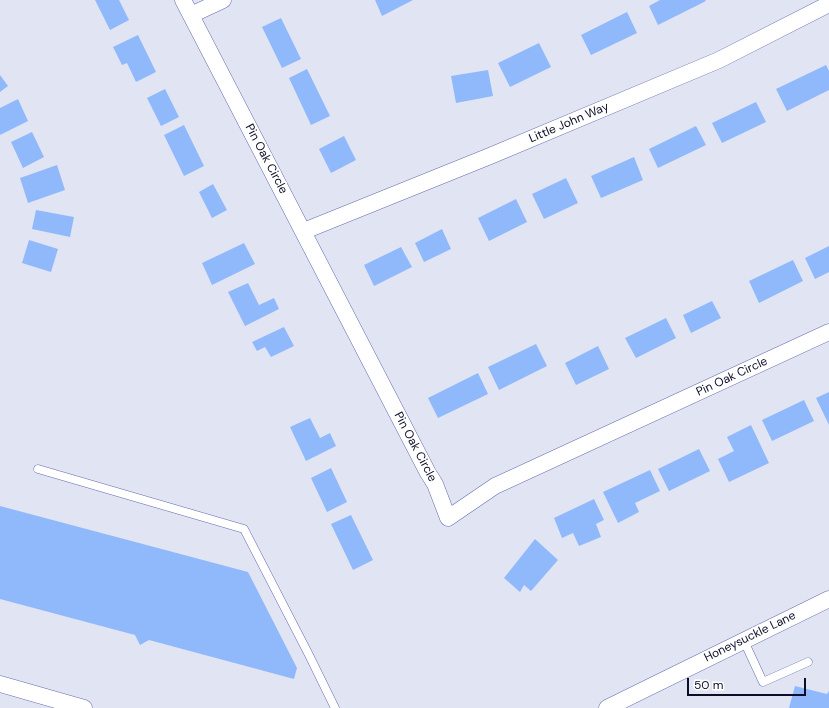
<!DOCTYPE html>
<html>
<head>
<meta charset="utf-8">
<style>
  body { margin:0 }
  #map { position:relative; width:829px; height:708px; overflow:hidden; background:#e1e4f3; font-family:"DM Sans",sans-serif }
  canvas { display:block }
  .scale { position:absolute; left:687px; top:678px; width:119px; height:18px; box-sizing:border-box; border:2px solid #0d0d28; border-top:0; padding-left:5px; font-size:12px; line-height:14px; white-space:nowrap; color:#0d0d28; -webkit-text-stroke:3px #fff; paint-order:stroke }
</style>
</head>
<body>
<div id="map">
<canvas width="829" height="708"></canvas>
<div class="scale">50 m</div>
</div>
<script>
const ctx = document.querySelector('canvas').getContext('2d');
ctx.lineJoin = 'round';
function paint(path, color) {
  ctx.fillStyle = color;
  ctx.fill(path, 'evenodd');
}
function poly(rows) {
  const path = new Path2D();
  for (const r of rows) {
    path.moveTo(r[0], r[1]);
    for (let i = 2; i < r.length; i += 2) path.lineTo(r[i], r[i + 1]);
  }
  return path;
}
function strokePath(path, color, width, dash) {
  ctx.strokeStyle = color;
  ctx.lineWidth = width;
  ctx.lineCap = dash ? 'butt' : 'round';
  ctx.setLineDash(dash || []);
  ctx.stroke(path);
}
function write(font, color, halo, rows, align = 'center') {
  ctx.font = font + ' "DM Sans",sans-serif';
  ctx.lineWidth = 3.5;
  ctx.setLineDash([]);
  ctx.textBaseline = 'middle';
  ctx.strokeStyle = halo;
  ctx.fillStyle = color;
  for (const [text, x, y, turn = 0] of rows) {
    ctx.save();
    ctx.translate(x, y);
    ctx.rotate((+turn || 0) * Math.PI / 180);
    ctx.textAlign = isNaN(turn) ? turn : align;
    if (halo) ctx.strokeText(text, 0, 0);
    ctx.fillText(text, 0, 0);
    ctx.restore();
  }
}
const building = poly([
  [95,0,119,0,129,20,110,30],
  [375,0,413,0,382,16],
  [660,0,705,0,706,1,658,25,649,6],
  [627,12,637,33,591,55,581,35],
  [281,18,301,59,282,68,262,27],
  [138,35,156,72,136,82,127,63,122,65,113,47],
  [539,43,551,67,510,87,498,63],
  [826,65,829,71,829,90,787,111,776,89],
  [307,69,330,116,311,125,289,78],
  [488,70,493,96,456,103,451,76],
  [0,75,8,86,0,92],
  [165,89,179,117,161,126,147,98],
  [18,99,28,121,0,135,0,108],
  [756,102,766,122,722,143,712,123],
  [184,125,204,166,184,176,164,135],
  [696,126,706,145,658,168,649,149],
  [32,132,44,157,23,168,11,142],
  [344,136,356,160,331,173,319,149],
  [634,157,643,180,601,198,591,176],
  [57,165,65,190,28,203,20,178],
  [566,178,578,203,544,219,532,194],
  [213,184,227,210,212,218,199,192],
  [516,199,527,222,489,241,478,218],
  [36,210,74,217,70,237,32,229],
  [442,229,451,249,424,262,415,243],
  [29,240,58,249,51,272,22,263],
  [244,243,255,264,212,285,202,263],
  [829,246,829,272,815,279,805,258],
  [401,247,412,267,374,286,364,265],
  [793,260,803,281,759,303,749,281],
  [248,283,259,305,274,298,279,309,245,326,228,292],
  [712,301,721,318,691,333,683,315],
  [666,318,676,338,636,358,625,338],
  [284,327,294,346,271,357,265,347,257,351,252,342],
  [536,344,547,366,499,390,488,367],
  [598,346,609,369,576,385,565,363],
  [478,373,488,394,438,418,428,398],
  [829,392,829,425,816,398],
  [804,400,814,421,772,441,762,420],
  [310,418,320,438,330,433,336,446,306,461,290,427],
  [751,425,769,463,729,482,718,459,734,451,727,437],
  [699,449,710,471,669,491,658,469],
  [331,468,347,502,327,512,311,478],
  [650,470,660,491,635,503,639,512,618,523,603,492],
  [594,499,604,520,596,524,601,537,579,546,573,533,562,538,554,518],
  [0,506,248,572,297,668,294,679,149,640,140,645,135,635,0,599],
  [351,515,373,560,353,570,331,524],
  [535,539,558,560,531,591,524,585,520,592,504,578],
  [795,686,827,694,829,691,829,708,789,708]
]);
const service = poly([
  [38,469,244,529,309,655,335,708],
  [744,641,763,682,808,662]
]);
const minor = poly([
  [183,0,428,473,435,484,448,518,495,486,829,332],
  [191,15,223,0],
  [304,231,490,156,719,60,829,4],
  [0,684,84,708],
  [607,708,829,599]
]);
const streetNames = [
  ["Little John Way",569,123,-23],
  ["Pin Oak Circle",266,159,62],
  ["Pin Oak Circle",732,377,-25],
  ["Pin Oak Circle",415,447,62],
  ["Honeysuckle Lane",750,637,-26]
];
paint(building, '#90b9fb');
strokePath(service, '#676cb0', 9);
strokePath(minor, '#676cb0', 17);
strokePath(service, '#fff', 8);
strokePath(minor, '#fff', 16);
write('12px', '#0d0d28', '#fff', streetNames);
</script>
</body>
</html>
